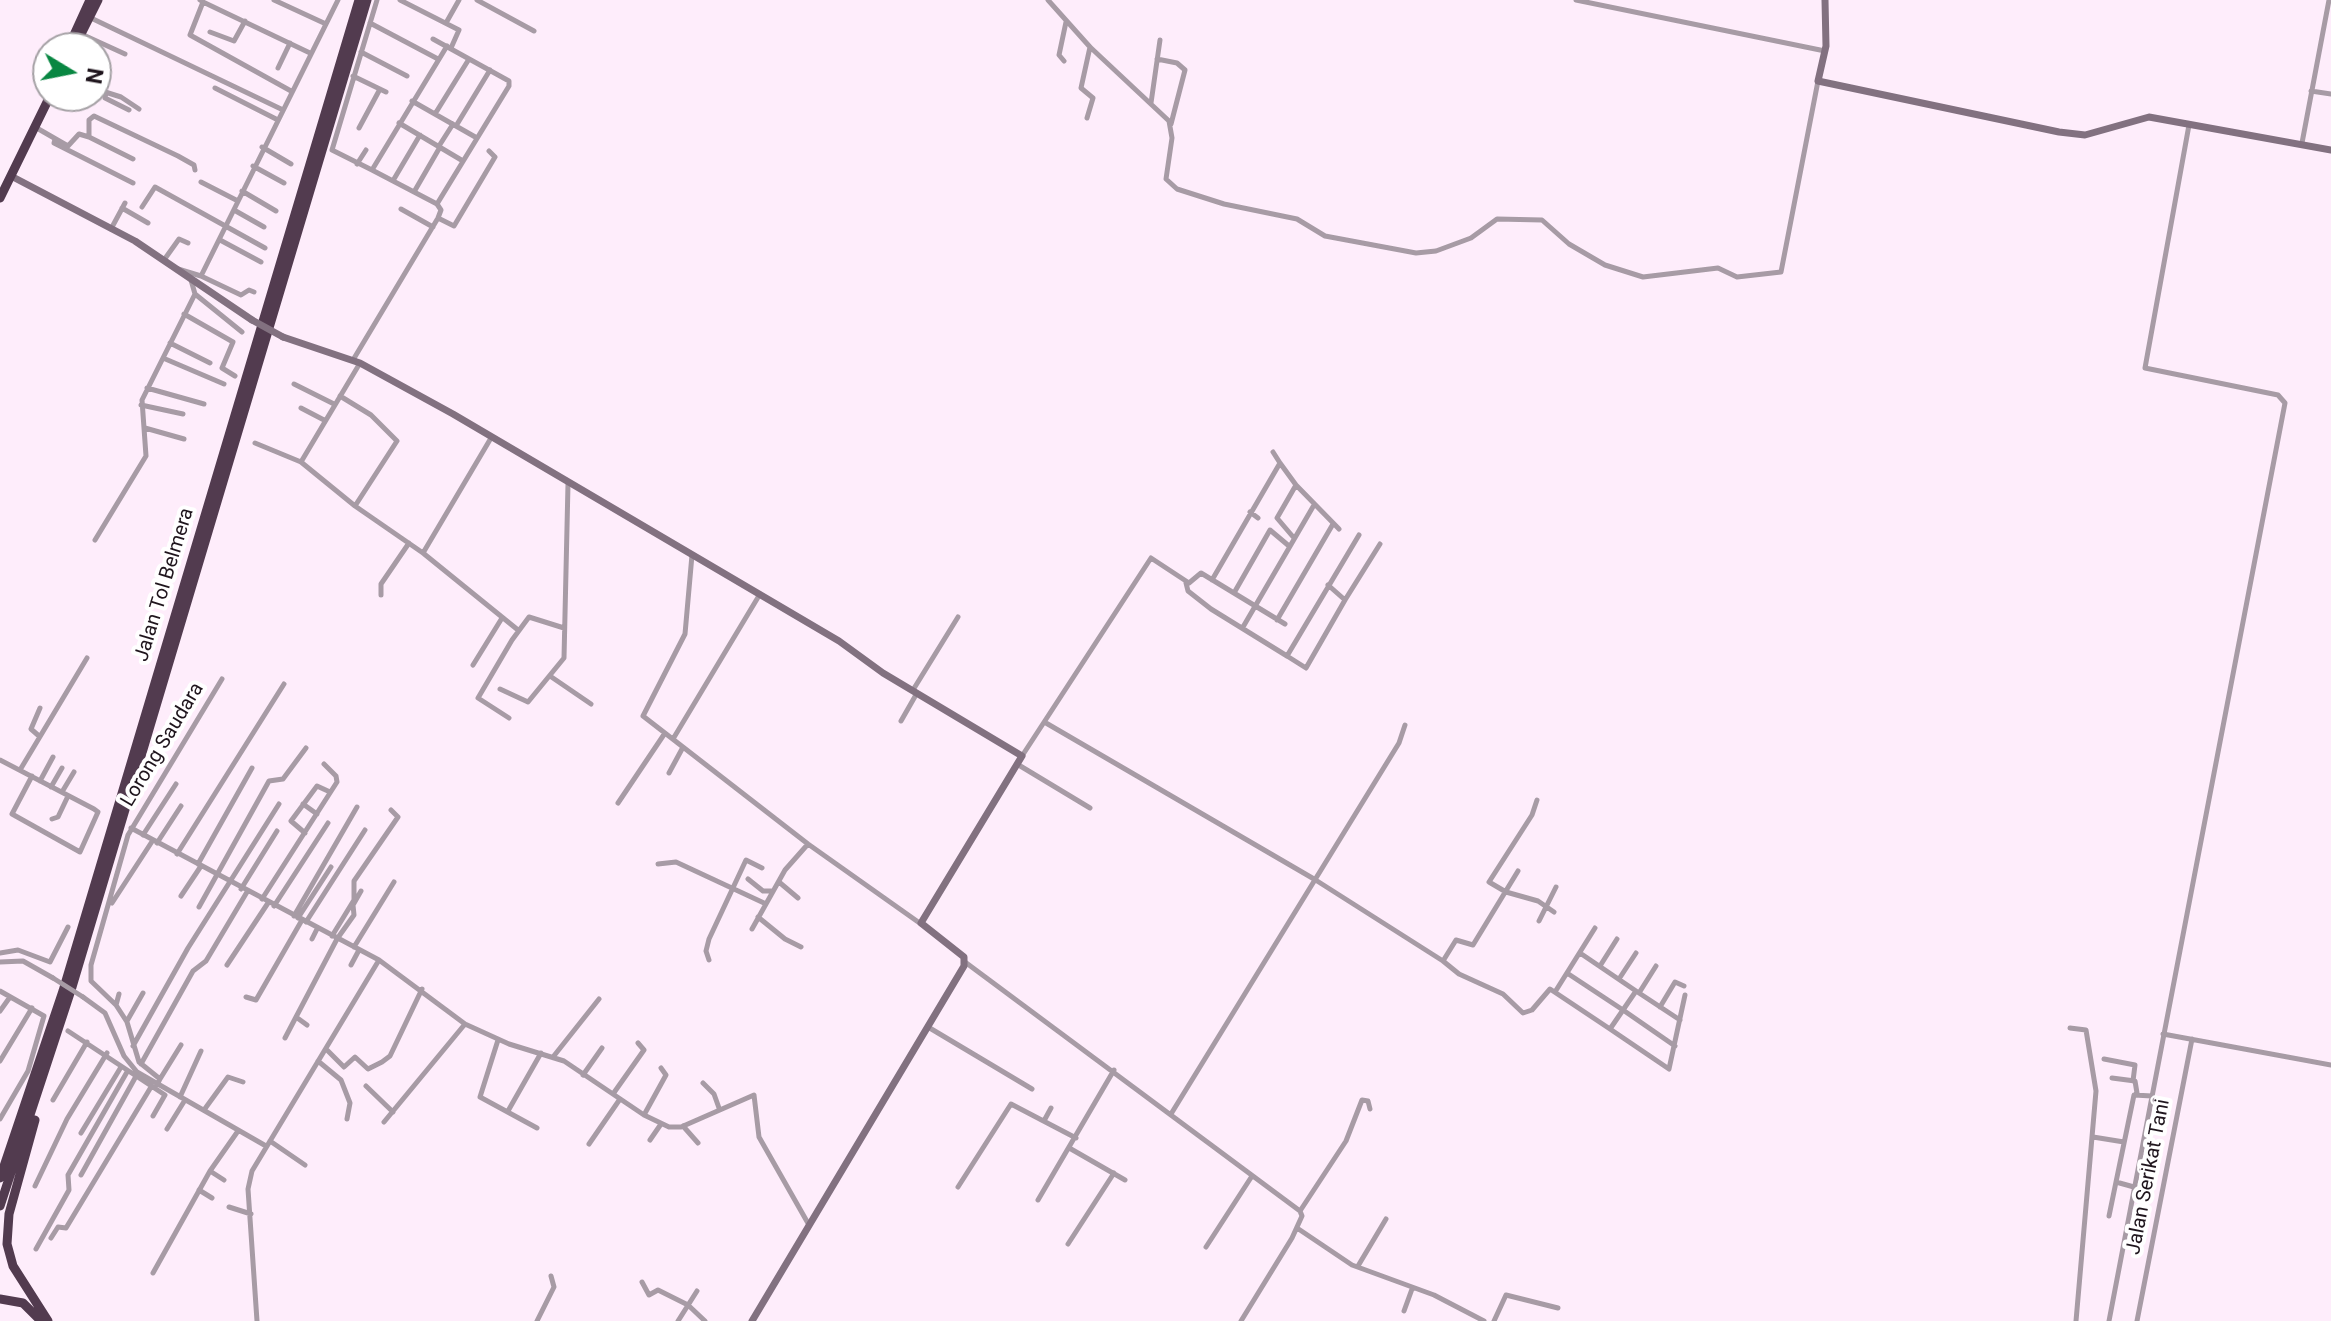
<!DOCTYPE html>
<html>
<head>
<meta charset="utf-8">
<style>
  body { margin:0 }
  #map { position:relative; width:2331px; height:1321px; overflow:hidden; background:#feedfb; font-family:Roboto,sans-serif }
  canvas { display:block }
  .north { position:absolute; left:32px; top:32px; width:80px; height:80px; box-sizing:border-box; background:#fff; border:2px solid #a5a1a5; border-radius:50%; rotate:100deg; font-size:22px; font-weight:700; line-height:32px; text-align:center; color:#1f151d }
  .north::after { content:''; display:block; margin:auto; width:28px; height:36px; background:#098742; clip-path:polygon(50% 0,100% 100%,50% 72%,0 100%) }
</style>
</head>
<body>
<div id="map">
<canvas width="2331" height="1321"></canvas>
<div class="north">N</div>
</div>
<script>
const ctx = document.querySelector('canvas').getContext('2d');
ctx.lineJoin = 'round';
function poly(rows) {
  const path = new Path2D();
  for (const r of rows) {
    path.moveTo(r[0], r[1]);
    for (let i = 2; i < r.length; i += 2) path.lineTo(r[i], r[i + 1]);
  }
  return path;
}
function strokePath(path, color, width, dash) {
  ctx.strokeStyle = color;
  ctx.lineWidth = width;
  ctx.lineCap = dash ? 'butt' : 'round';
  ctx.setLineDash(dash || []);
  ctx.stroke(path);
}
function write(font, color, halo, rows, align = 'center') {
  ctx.font = font + ' Roboto,sans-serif';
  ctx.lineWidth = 8;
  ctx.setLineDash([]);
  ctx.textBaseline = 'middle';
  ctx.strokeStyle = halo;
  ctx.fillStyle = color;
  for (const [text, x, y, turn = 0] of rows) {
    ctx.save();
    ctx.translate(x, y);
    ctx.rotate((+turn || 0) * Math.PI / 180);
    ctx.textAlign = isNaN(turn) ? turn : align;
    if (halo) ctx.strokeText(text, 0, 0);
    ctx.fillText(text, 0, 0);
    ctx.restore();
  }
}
const street = poly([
  [200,0,203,2,190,35,291,91],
  [274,0,326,24],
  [400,0,459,30,451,48],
  [477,0,534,31],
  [1048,0,1090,47,1169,121,1172,138,1166,179,1177,189,1224,204,1297,219,1325,236,1416,253,1436,251,1471,238,1497,219,1542,220,1569,244,1605,265,1643,277,1718,268,1737,277,1781,272,1818,81],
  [1576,0,1825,51],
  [203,2,310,53],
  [91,18,281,109],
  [370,23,438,59],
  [446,23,459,0],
  [210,32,234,41,245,21],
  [79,33,125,54],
  [361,52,407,76],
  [1157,59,1177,63,1185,70,1171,124],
  [1064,61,1059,55,1066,22],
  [278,68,290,43],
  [353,76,386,92],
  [215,88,276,119],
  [2311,91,2331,94],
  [106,92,105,98,129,110],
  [96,95,102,91,121,97,139,109],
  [412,101,477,138],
  [1151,103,1160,40],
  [435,114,469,59],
  [1087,118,1093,98,1081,88,1090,47],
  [399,123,463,161],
  [456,126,490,70],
  [35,127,68,146,79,134,89,137,133,159],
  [359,128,380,89],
  [89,137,89,120,94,116,178,156,194,165,195,170],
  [55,139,54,143,133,183],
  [2302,143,2329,0],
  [439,146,453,124],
  [262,147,291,164],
  [357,164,366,150],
  [253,166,284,183],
  [372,170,332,150,377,0],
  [394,179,420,135],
  [201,182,238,201],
  [242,191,276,211],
  [414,192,440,147],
  [437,204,372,170,447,46],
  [142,207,155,187,265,248],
  [122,208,148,223],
  [401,209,433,227],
  [234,210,264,227],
  [438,218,454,226,495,157,489,151],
  [111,229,125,203],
  [220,240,261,262],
  [164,260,179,239,188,243],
  [178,269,201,276,338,0],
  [201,276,241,295,249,290,254,292],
  [195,294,242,332],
  [184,314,233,342,222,368,235,376],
  [170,343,210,363],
  [163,358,224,384],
  [353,360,438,218,441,210,437,204,509,86,509,81,433,39],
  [360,363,301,462,355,506,423,553,518,630],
  [294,384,334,404],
  [147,388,204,404],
  [340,396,371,415,397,441,355,506],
  [141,405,183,414],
  [301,408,324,420],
  [145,428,184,439],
  [255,443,301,462],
  [1280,463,1296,485,1339,529],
  [1250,512,1258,518],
  [1294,538,1277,518,1296,485],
  [95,540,146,456,142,400,195,294,191,280],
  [423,553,491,438],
  [692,555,685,634,643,716,808,844,921,924],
  [1212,580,1280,463,1273,452],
  [1186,583,1188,591,1211,609,1287,656,1359,535],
  [1234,593,1270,530,1289,546],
  [381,595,381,584,409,543],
  [1345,600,1380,544],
  [1277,620,1333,524],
  [1243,627,1314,505],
  [1287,656,1306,668,1345,600,1328,585],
  [473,665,502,618],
  [550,676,591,704],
  [500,689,528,702,564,658,568,484],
  [913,690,958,617],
  [509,718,478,698,512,640,529,617,564,628],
  [901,721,917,693],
  [1046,723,1314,879,1443,961],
  [39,736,31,729,40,708],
  [673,739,760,594],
  [1022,756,1151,558,1189,583,1201,573,1285,624],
  [0,760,94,809,98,812,80,852,12,814,32,776],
  [1017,764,1090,808],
  [20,770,87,658],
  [669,773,682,749],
  [40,781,53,757],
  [51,787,62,768],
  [62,792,74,772],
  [1537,800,1532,815,1489,882,1506,892,1538,901,1554,912],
  [618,803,665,733],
  [303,804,317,814],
  [52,819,58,817,68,796],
  [131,828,379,960,465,1024,509,1044,564,1061,644,1115,669,1127,681,1127,754,1095,759,1137,809,1225],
  [305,833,291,821,317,786,330,792],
  [143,835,176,784],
  [157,843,181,806],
  [177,854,284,684],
  [198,864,252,768],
  [658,864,676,862,764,903],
  [1518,871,1473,945,1456,940,1443,961,1459,974,1503,994,1523,1013,1532,1010,1550,989,1610,1029,1623,1010,1675,1046],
  [748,879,763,891,771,891],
  [779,882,798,898],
  [241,889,277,831],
  [181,896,201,866],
  [262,899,337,782,336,776,324,764],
  [112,903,153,840],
  [274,906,328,823],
  [199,907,269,781,283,779,306,748],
  [294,916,357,807],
  [758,917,785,939,801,947],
  [298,918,331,867],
  [1539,921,1556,887],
  [306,922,365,830],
  [752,929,785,870,808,844],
  [332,936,354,900,354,881,398,817,391,810],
  [312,939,317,929],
  [354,947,394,882],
  [0,953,18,950,50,962,68,927],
  [709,960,706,951,709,939,746,860,762,868],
  [0,962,23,961,53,978],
  [965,962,1300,1211,1302,1216,1292,1238,1241,1321],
  [227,965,268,903],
  [351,965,359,950],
  [1600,966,1617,939],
  [1567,973,1623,1010,1636,991,1580,953],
  [1619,979,1636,953],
  [0,991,44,1016,28,1071,0,1119],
  [1636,991,1680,1020],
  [1555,992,1595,928],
  [1639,993,1656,966],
  [83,997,105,1013,124,1056,137,1072,266,1146],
  [246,997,256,1000,302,920],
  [116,1005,119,994],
  [1660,1007,1675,982,1684,986],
  [0,1011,10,997],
  [127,1021,143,993],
  [307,1025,296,1017,337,939,354,915,353,905,361,891],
  [928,1027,1032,1089],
  [2070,1028,2086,1030,2096,1091,2076,1321],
  [1610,1029,1669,1069,1685,995],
  [68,1031,165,1095,153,1116],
  [2163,1034,2331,1065],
  [285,1038,296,1017],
  [498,1040,480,1097,537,1128],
  [133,1046,188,948,279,804],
  [326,1049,344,1067,355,1057,368,1069,382,1062,390,1056,422,989],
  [553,1057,599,999],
  [2104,1059,2135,1065,2133,1081],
  [0,1061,32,1008],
  [318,1061,341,1080,350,1103,347,1119],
  [141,1064,193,971,206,961,247,892],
  [583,1075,602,1048],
  [2112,1078,2135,1081,2137,1093],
  [160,1079,181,1045],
  [703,1083,714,1094,719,1108],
  [157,1085,160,1079,139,1062,127,1022,116,1005,91,981,91,965,128,835,222,679],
  [366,1086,393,1112],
  [613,1094,644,1050,638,1043],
  [180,1097,201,1051],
  [53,1100,87,1042],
  [204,1110,228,1077,243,1082],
  [508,1111,541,1053],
  [1171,1114,1399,743,1405,725],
  [644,1115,666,1075,661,1068],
  [1045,1119,1051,1108],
  [384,1122,465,1024],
  [683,1126,698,1143],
  [167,1129,185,1100],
  [81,1133,121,1067],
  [2093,1137,2124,1142],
  [650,1140,661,1124],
  [270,1141,305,1165],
  [589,1144,620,1099],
  [1071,1149,1125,1180],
  [210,1171,224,1180],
  [81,1175,135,1078],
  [2116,1182,2134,1095,2152,1096],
  [35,1186,67,1119,107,1053],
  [958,1187,1011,1104,1076,1138],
  [199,1190,212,1198],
  [1038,1200,1114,1070],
  [229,1207,251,1214],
  [1300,1211,1346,1141,1362,1100,1368,1101,1370,1109],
  [2109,1216,2116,1182,2134,1187],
  [1297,1228,1352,1265,1434,1295,1484,1321],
  [51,1238,58,1227,66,1228,151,1087],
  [1068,1244,1114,1173],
  [1206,1247,1252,1176],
  [36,1249,69,1190,68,1175,127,1072],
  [1358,1266,1386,1219],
  [153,1273,210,1171,238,1131],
  [642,1282,649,1295,658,1290,688,1305,705,1321],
  [1404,1311,1412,1289],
  [257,1321,248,1189,252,1171,379,960],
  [537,1321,554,1287,551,1276],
  [678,1321,697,1291],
  [1494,1321,1506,1295,1558,1308],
  [2109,1321,2285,403,2278,395,2145,368,2189,125],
  [2137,1321,2192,1039]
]);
const secondary = poly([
  [1825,0,1826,46,1818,81,2059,132,2085,135,2149,117,2331,150],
  [11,176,135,241,252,320],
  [283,337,360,363,453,414,839,641,883,673,1022,756,921,923,964,957,964,966,752,1321]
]);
const highway = poly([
  [68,48,90,0],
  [74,48,98,0],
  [0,198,50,96],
  [35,1120,9,1214,7,1244,13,1266,48,1321],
  [0,1178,63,991,359,0],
  [0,1206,72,987,367,0],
  [0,1299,23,1303,41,1321]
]);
const streetBridge = poly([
  [53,978,83,997]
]);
const secondaryBridge = poly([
  [252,320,283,337]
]);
const streetNames = [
  ["Jalan Tol Belmera",165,585,-73],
  ["Lorong Saudara",163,745,-59],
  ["Jalan Serikat Tani",2149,1177,-79]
];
strokePath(street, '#a79ba5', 5);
strokePath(secondary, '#827180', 7);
strokePath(highway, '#523b4f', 9);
strokePath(streetBridge, '#a79ba5', 5);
strokePath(secondaryBridge, '#827180', 7);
write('20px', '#1f151d', '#fff', streetNames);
</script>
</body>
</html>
